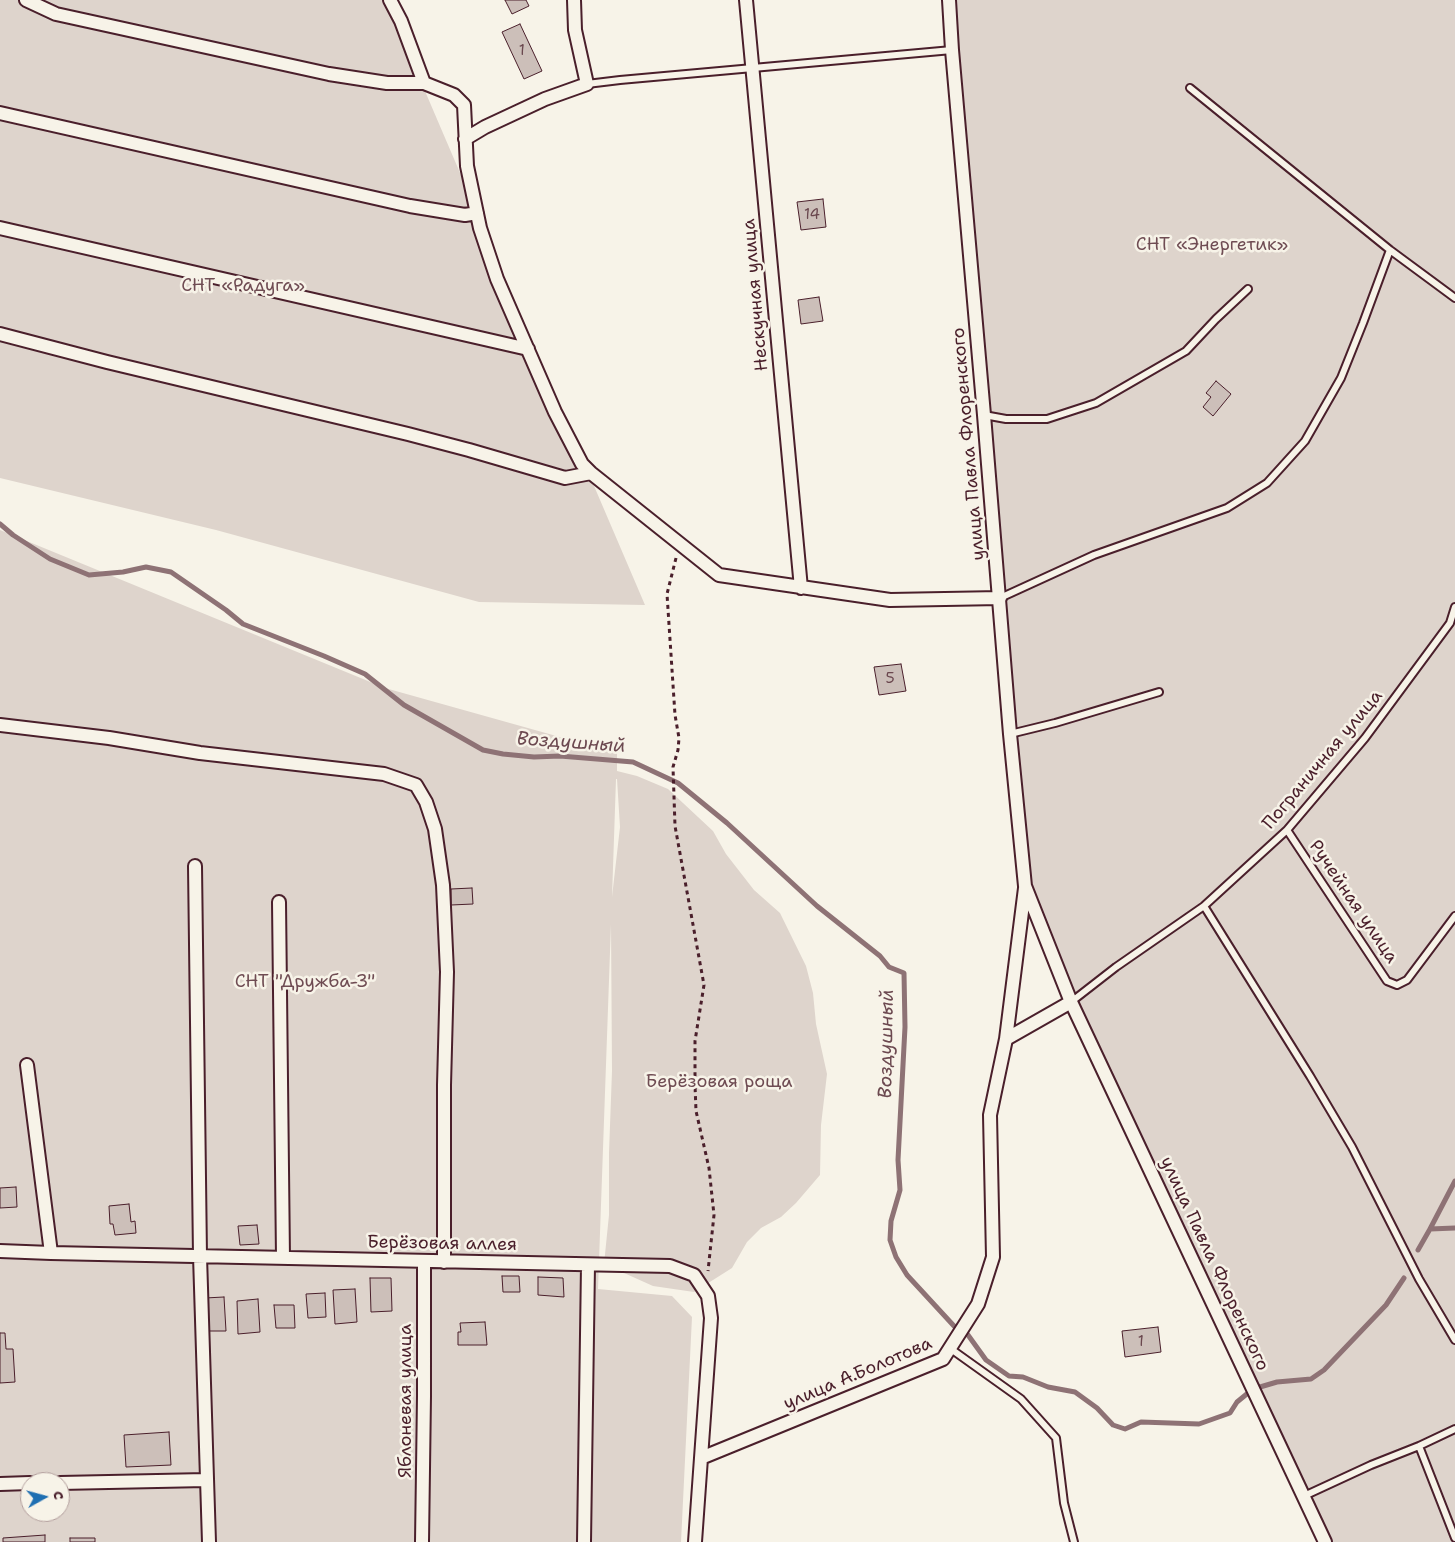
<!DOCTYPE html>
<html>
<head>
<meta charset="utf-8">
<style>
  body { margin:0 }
  #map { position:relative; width:1455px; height:1542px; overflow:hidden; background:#f7f3e8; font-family:"Shantell Sans",sans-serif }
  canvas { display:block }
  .north { position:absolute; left:20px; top:1472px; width:50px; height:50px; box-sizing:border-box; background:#f7f3e8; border:1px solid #b29e9c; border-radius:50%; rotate:83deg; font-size:14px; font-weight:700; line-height:20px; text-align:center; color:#4a1f2b }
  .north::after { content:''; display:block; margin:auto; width:18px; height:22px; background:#1f6fb2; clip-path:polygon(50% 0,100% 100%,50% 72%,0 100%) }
</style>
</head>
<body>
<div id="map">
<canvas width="1455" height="1542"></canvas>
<div class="north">С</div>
</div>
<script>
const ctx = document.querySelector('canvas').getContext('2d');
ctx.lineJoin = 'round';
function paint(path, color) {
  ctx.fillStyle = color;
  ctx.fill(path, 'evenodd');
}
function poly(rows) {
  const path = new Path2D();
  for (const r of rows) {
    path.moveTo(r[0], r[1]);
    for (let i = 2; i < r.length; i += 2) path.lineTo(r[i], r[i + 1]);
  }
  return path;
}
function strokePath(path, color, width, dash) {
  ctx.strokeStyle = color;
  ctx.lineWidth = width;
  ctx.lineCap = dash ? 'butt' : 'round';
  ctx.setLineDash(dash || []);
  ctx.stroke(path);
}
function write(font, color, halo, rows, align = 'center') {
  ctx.font = font + ' "Shantell Sans",sans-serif';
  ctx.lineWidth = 5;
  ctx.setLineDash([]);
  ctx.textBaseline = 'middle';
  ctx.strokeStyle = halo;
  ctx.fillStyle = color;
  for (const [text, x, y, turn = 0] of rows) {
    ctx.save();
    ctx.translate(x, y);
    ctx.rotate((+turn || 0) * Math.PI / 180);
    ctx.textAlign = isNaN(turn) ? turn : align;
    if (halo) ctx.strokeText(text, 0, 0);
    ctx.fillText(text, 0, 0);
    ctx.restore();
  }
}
const green = poly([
  [0,0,386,0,645,605,479,602,216,530,0,478],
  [944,0,1455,0,1455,1542,1320,1542,1099,1064,1027,877],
  [0,530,385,688,617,753,617,771,637,776,668,789,713,831,726,854,754,890,780,913,806,966,813,993,816,1024,827,1074,821,1125,820,1175,796,1203,781,1217,761,1228,747,1242,732,1268,694,1292,653,1286,604,1264,609,1215,609,1153,612,1071,611,924,598,1289,672,1296,692,1317,681,1542,0,1542],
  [617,779,620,827,612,897,616,779],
  [30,1482,60,1482,60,1512,30,1512]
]);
const stream = poly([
  [0,524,13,535,50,559,89,575,123,572,146,567,171,572,226,610,243,624,324,656,365,674,404,705,483,750,503,754,534,757,560,756,633,762,678,783,727,823,817,906,880,956,889,967,904,973,905,1027,898,1160,900,1190,891,1221,890,1240,896,1257,907,1275,954,1326],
  [1430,1229,1455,1181],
  [1418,1250,1430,1229,1455,1228],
  [968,1335,986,1360,1009,1376,1023,1377,1048,1387,1075,1392,1097,1408,1113,1425,1125,1429,1141,1422,1199,1424,1230,1413,1237,1402,1248,1393],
  [1260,1387,1277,1382,1311,1379,1324,1370,1386,1305,1404,1278]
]);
const building = poly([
  [505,0,526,0,529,6,512,14,505,0],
  [520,24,542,71,524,79,502,32,520,24],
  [823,199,826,227,801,230,797,202,823,199],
  [819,297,823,321,801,324,798,300,819,297],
  [1216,381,1231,394,1213,416,1203,407,1211,397,1206,393,1216,381],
  [901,664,906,691,879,695,874,667,901,664],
  [472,888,473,904,451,905,451,889,472,888],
  [16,1187,17,1207,0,1208,0,1188,16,1187],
  [129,1204,131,1222,135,1221,136,1233,115,1235,113,1224,110,1224,109,1206,129,1204],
  [257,1225,259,1244,240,1245,238,1226,257,1225],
  [502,1276,519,1276,520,1292,503,1292,502,1276],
  [538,1277,563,1278,564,1297,538,1295,538,1277],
  [370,1278,391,1278,392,1311,371,1312,370,1278],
  [355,1289,357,1322,335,1324,333,1290,355,1289],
  [325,1293,326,1317,308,1318,306,1294,325,1293],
  [224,1297,226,1331,207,1331,205,1298,224,1297],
  [258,1299,260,1332,238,1334,237,1301,258,1299],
  [274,1305,294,1305,295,1328,276,1328,274,1305],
  [485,1322,487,1345,458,1345,458,1332,461,1332,460,1323,485,1322],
  [1158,1327,1161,1352,1125,1357,1122,1331,1158,1327],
  [0,1333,5,1333,6,1349,13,1349,15,1382,0,1383,0,1333],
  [169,1432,171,1465,126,1467,124,1435,169,1432],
  [45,1535,45,1542,3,1542,3,1538,45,1535],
  [70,1538,95,1538,95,1542,70,1542,70,1538]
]);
const path = poly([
  [676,558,667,594,675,715,679,738,678,750,673,767,675,826,704,985,695,1041,695,1085,696,1111,709,1168,714,1215,708,1271]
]);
const lane = poly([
  [587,84,620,80,952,50],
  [1190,88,1390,250,1455,298],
  [984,415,1006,419,1047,419,1096,403,1186,351,1216,319,1248,289],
  [1000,598,1094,555,1227,508,1267,483,1305,441,1341,378,1363,323,1390,250],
  [1010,734,1055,723,1159,692],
  [1287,830,1387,981,1397,985,1407,980,1455,916],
  [1204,906,1310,1076,1352,1147,1419,1279,1455,1340],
  [1071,1002,1116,967,1204,906,1287,830,1365,738,1450,623,1455,607],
  [951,1349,1021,1399,1056,1438,1064,1503,1074,1542],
  [1419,1446,1455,1538],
  [1304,1496,1371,1465,1419,1446,1455,1429]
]);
const street = poly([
  [26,0,56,14,329,74,387,83,424,83],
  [390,0,401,21,424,83,454,95,464,105,467,166,480,228,497,279,555,412,582,464,591,473,719,575,890,600,1000,598],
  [746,0,801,588],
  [949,0,952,50,984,415,1010,734,1025,886,1071,1002,1325,1542],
  [0,113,410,206,465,215,477,213],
  [465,139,485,127,545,99,587,84,575,30,574,0],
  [0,228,528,349],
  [0,334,107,362,408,434,469,450,565,478,591,473],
  [0,725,109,738,200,753,384,774,416,785,426,802,435,829,443,885,447,972,444,1085,444,1262],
  [195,866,200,1256,209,1542],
  [279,902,283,1258],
  [1006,1039,1071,1002],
  [27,1065,51,1253],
  [0,1251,51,1253,670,1266,694,1275,708,1296,711,1318,695,1542],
  [701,1458,943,1359,978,1304,993,1257,990,1115,1006,1039,1025,888],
  [60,1483,206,1480],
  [0,1484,30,1483],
  [422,1542,424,1396,424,1261],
  [584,1542,588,1265]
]);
const numberNames = [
  ["1",522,51],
  ["14",812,215],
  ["5",890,679],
  ["1",1141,1342]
];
const parkNames = [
  ["СНТ «Энергетик»",1212,245],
  ["СНТ «Радуга»",243,286],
  ["СНТ \"Дружба-3\"",305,982],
  ["Берёзовая роща",719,1082]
];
const streetNames = [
  ["Нескучная улица",756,295,-95],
  ["улица Павла Флоренского",969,444,-95],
  ["Пограничная улица",1323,760,-50],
  ["Ручейная улица",1353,902,56],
  ["Берёзовая аллея",442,1244,1],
  ["улица Павла Флоренского",1214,1264,65],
  ["улица А.Болотова",858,1374,-23],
  ["Яблоневая улица",406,1401,-90]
];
const waterNames = [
  ["Воздушный",571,743,4],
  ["Воздушный",887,1044,-89]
];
paint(green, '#ded4cc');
strokePath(stream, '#8e7275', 5);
paint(building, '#ccbfb9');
strokePath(building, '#4a1f2b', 1);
strokePath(lane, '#4a1f2b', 10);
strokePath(street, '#4a1f2b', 16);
strokePath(path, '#4a1f2b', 3, [4, 4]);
strokePath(lane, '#f7f3e8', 6);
strokePath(street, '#f7f3e8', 12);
write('15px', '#6a474e', null, numberNames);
write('18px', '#6f4c53', '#f7f3e8', parkNames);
write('18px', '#4a1f2b', '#f7f3e8', streetNames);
write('italic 19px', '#6c4950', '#f7f3e8', waterNames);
</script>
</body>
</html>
